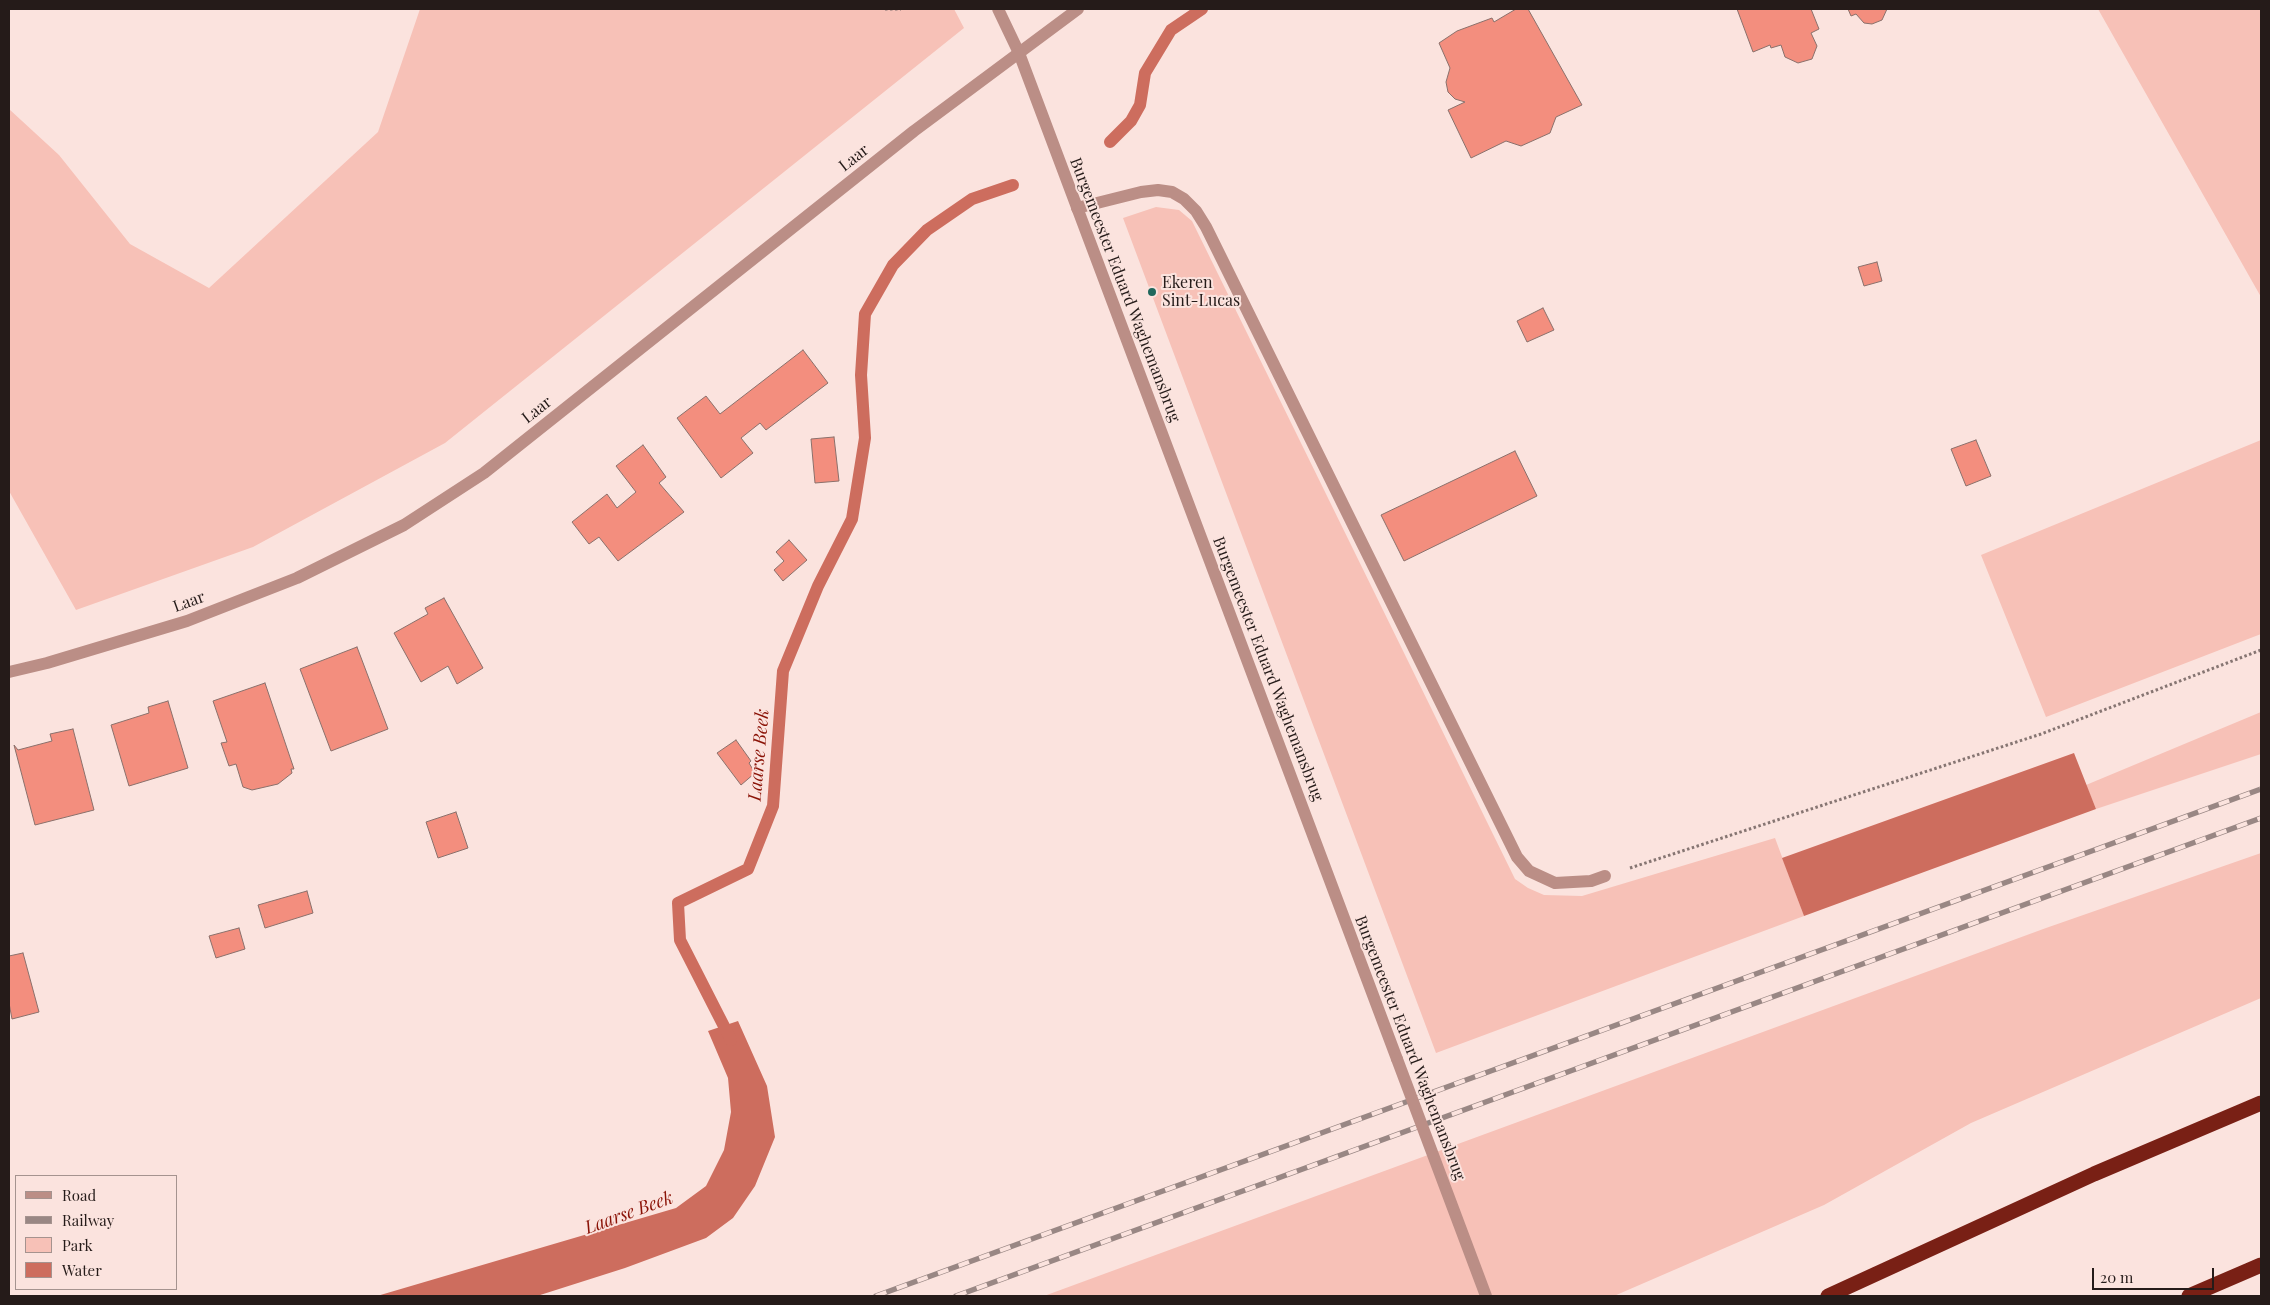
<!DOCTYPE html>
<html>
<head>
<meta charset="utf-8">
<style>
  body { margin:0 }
  #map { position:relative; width:2270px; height:1305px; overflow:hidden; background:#fbe3de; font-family:"Playfair Display",serif }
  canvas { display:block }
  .frame { position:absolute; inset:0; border:10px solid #251b19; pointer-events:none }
  .legend { position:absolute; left:15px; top:1175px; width:162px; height:115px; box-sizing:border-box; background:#fbe3de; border:1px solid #a5938f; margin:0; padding:6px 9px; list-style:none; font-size:15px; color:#251b19 }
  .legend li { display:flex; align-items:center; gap:10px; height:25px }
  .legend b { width:25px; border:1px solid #a5938f }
  .scale { position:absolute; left:2092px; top:1268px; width:122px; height:22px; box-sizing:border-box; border:2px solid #251b19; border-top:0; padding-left:6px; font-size:15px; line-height:18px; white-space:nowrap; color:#251b19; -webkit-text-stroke:4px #fbe3de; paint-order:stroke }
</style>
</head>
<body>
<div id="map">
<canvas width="2270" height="1305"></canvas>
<div class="frame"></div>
<ul class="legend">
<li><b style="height:6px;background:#bb8e86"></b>Road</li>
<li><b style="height:6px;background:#998784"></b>Railway</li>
<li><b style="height:14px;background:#f7c1b7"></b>Park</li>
<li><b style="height:14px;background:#cd6d5e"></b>Water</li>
</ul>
<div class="scale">20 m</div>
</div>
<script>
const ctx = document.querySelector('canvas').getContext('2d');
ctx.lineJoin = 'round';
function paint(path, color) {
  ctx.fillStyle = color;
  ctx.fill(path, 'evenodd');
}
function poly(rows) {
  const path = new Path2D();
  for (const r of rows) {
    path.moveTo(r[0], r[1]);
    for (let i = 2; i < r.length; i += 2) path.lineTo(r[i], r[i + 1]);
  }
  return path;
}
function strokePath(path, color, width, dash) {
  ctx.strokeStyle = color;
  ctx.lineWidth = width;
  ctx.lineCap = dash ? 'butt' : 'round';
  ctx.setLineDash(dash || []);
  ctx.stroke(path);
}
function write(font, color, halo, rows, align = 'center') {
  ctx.font = font + ' "Playfair Display",serif';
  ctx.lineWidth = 4;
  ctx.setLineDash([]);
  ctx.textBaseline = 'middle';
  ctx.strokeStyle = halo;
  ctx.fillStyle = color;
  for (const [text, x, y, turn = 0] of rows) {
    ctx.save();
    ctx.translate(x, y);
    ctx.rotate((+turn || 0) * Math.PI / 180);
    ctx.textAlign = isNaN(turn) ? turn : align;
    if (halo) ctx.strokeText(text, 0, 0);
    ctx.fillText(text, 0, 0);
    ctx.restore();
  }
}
const green = poly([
  [420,9,954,9,964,28,445,443,253,547,76,610,9,491,9,109,59,155,130,244,209,288,378,132],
  [2098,9,2261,9,2261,297],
  [1156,207,1179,210,1192,221,1515,879,1528,888,1544,895,1582,896,1775,838,1804,916,1436,1053,1123,218],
  [2261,440,2261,634,2046,717,1981,555],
  [2261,712,2261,754,2096,809,2086,785],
  [2261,853,2261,998,1971,1123,1824,1205,1614,1296,1044,1296,2046,928]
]);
const water = poly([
  [2074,753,2096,809,1804,916,1782,858],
  [738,1021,767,1086,775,1137,755,1186,733,1218,706,1238,625,1268,537,1296,377,1296,676,1208,706,1186,724,1150,731,1112,728,1078,708,1031]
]);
const stream = poly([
  [1110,142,1131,121,1140,105,1145,73,1171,30,1202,9],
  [731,1040,680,940,678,903,748,869,773,806,783,671,818,586,852,519,865,438,861,375,865,314,893,265,927,230,972,199,1013,185]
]);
const building = poly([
  [1516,9,1528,9,1582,105,1556,117,1550,133,1521,146,1506,141,1471,158,1448,110,1465,102,1455,99,1448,92,1446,82,1450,68,1439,43,1457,31,1492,18,1494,22,1516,9],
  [1737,9,1811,9,1819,29,1811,33,1817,46,1812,59,1798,63,1785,57,1781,45,1771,48,1770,45,1753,52,1737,9],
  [1848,9,1887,9,1882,20,1872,24,1864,23,1856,14,1851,16,1848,9],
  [1877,262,1882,281,1864,286,1858,267,1877,262],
  [1543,308,1554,330,1527,342,1517,321,1543,308],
  [803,350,828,383,766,430,760,423,741,438,753,453,721,478,677,418,706,396,720,414,803,350],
  [834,437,839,481,815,483,811,439,834,437],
  [1976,440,1991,476,1966,486,1951,449,1976,440],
  [643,445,666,477,659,483,684,512,618,561,599,537,589,544,572,522,607,494,617,508,636,492,616,466,643,445],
  [1515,451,1537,496,1404,561,1381,515,1515,451],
  [789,540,807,560,783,581,774,570,784,561,776,552,789,540],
  [444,598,483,668,457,684,448,666,421,682,394,633,428,614,425,608,444,598],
  [357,647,388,729,331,751,300,669,357,647],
  [265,683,294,769,291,769,292,773,278,784,252,790,243,787,236,764,229,766,221,743,227,742,213,701,265,683],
  [168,701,188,768,129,786,111,725,149,713,148,707,168,701],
  [73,729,94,810,35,825,14,745,18,750,52,741,50,734,73,729],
  [736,740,751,761,749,763,755,773,741,785,717,753,736,740],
  [456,812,468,848,438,858,426,822,456,812],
  [307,891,313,913,265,928,258,905,307,891],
  [239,928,245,949,216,958,209,936,239,928],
  [23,953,39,1012,12,1019,9,1003,9,956,23,953]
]);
const path = poly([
  [885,9,901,9],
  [1630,868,2041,734,2261,650]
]);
const service = poly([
  [998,9,1019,53],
  [1077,208,1141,192,1158,190,1172,192,1184,199,1196,211,1206,227,1517,857,1529,871,1555,883,1591,881,1605,876]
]);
const minor = poly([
  [1019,53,1397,1059],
  [9,672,47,663,187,621,297,578,404,525,484,473,914,131,1078,9]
]);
const motorway = poly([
  [1828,1296,2094,1174,2261,1103],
  [2189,1296,2261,1265]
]);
const rail = poly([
  [876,1296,2261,789],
  [956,1296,2261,818]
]);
const minorBridge = poly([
  [1397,1059,1486,1296]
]);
const markers = [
  [1152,292,5,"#20675c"]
];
const streetNames = [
  ["Laar",854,158,-38],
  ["Burgemeester Eduard Waghemansbrug",1125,290,69],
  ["Laar",537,410,-38],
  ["Laar",189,602,-20],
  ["Burgemeester Eduard Waghemansbrug",1268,669,69],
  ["Burgemeester Eduard Waghemansbrug",1410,1048,69]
];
const poiNames = [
  ["Ekeren",1162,283],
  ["Sint-Lucas",1162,301]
];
const waterNames = [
  ["Laarse Beek",759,755,-85],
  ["Laarse Beek",629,1213,-20]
];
paint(green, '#f7c1b7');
paint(water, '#cd6d5e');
strokePath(stream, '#cd6d5e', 12);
paint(building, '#f38e7e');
strokePath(building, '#8a706b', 1);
strokePath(path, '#867572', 3, [2.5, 2.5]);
strokePath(service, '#bb8e86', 12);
strokePath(minor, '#bb8e86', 12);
strokePath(motorway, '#792015', 15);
strokePath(rail, '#998784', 5.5);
strokePath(rail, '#fbe3de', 4, [11]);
strokePath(minorBridge, '#bb8e86', 12);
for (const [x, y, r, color] of markers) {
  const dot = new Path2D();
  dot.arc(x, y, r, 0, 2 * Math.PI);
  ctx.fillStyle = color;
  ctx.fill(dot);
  strokePath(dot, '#fbe3de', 2);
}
write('16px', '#251b19', '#fbe3de', streetNames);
write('16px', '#251b19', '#fbe3de', poiNames, 'left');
write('italic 18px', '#8a1206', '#fbe3de', waterNames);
</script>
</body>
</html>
